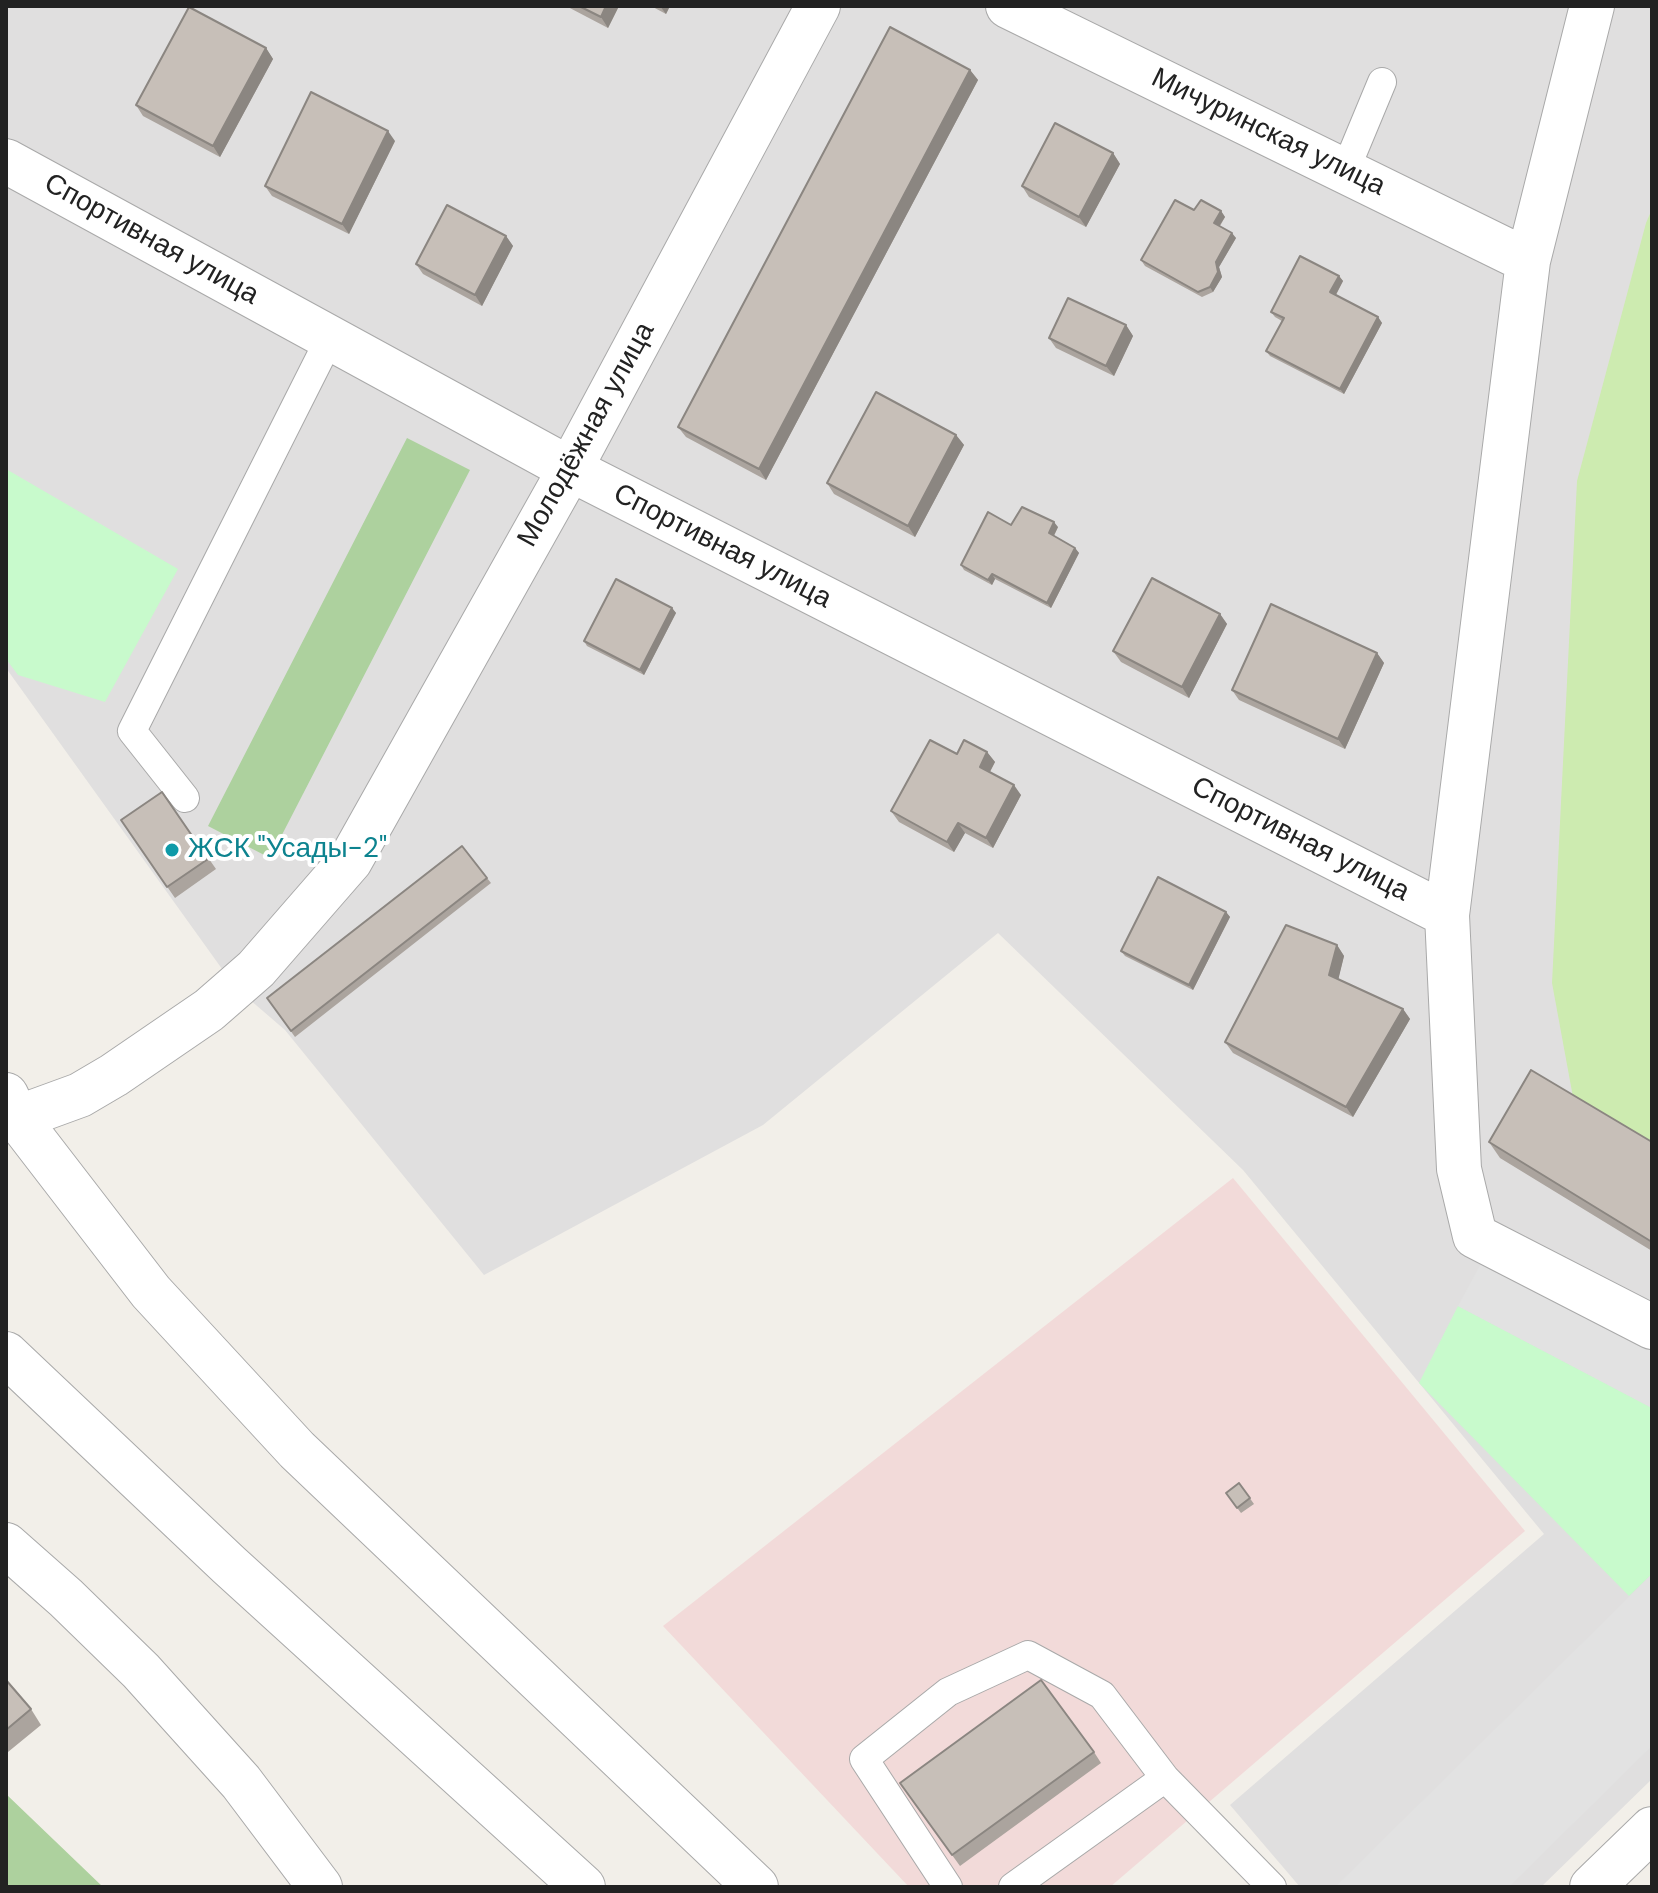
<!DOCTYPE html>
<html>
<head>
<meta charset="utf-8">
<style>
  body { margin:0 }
  #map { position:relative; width:1658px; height:1893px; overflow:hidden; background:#f2efe9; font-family:"DM Sans",sans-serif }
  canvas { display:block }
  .frame { position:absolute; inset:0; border:8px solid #222; pointer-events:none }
</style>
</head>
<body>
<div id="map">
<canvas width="1658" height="1893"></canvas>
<div class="frame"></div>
</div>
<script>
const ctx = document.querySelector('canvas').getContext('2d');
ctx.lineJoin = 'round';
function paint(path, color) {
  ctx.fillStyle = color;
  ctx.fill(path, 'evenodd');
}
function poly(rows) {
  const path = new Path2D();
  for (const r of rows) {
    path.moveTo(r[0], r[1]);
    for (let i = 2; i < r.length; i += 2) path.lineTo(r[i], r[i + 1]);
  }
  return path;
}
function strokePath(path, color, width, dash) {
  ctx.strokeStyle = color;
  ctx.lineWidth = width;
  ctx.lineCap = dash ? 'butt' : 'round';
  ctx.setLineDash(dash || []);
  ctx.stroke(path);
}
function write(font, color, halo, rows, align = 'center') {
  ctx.font = font + ' "DM Sans",sans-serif';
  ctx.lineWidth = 8;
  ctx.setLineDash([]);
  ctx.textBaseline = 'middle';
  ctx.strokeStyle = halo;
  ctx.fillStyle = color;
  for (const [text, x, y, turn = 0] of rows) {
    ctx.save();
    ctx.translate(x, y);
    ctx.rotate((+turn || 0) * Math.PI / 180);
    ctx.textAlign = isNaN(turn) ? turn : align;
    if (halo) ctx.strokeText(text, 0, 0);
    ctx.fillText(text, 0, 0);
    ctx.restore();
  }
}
const residential = poly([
  [6,6,1652,6,1652,1779,1541,1887,1300,1887,1230,1805,1544,1534,1243,1170,998,933,763,1125,484,1275,285,1030,235,987,6,668]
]);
const commercial = poly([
  [1233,1178,1525,1531,1110,1887,909,1887,663,1626]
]);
const grass = poly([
  [1652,209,1652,1168,1577,1119,1552,983,1577,481,1646,223]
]);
const forest = poly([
  [407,438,470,470,270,858,208,826],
  [6,1794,103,1887,6,1887]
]);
const park = poly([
  [6,469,178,569,105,702,18,675,6,659],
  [1458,1306,1652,1408,1652,1574,1629,1596,1419,1383]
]);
const parking = poly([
  [1485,1256,1652,1345,1652,1408,1458,1306],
  [1652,1574,1652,1746,1509,1887,1335,1887]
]);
const service = poly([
  [1345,171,1382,82],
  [185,798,132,731,330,338],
  [948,1887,864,1759,948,1692,1028,1655,1102,1695,1165,1778,1272,1887],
  [1013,1887,1165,1778]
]);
const minor = poly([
  [1008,6,1528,261],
  [1592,6,1528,261,1447,915,1459,1169,1475,1236,1652,1327],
  [6,161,570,469,1447,915],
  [17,1118,80,1095,114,1075,209,1010,256,969,350,861,570,469,818,6]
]);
const tertiary = poly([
  [6,1095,17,1118,151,1292,297,1450,756,1887],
  [6,1354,229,1565,583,1887],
  [6,1545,66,1598,141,1671,241,1782,320,1887],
  [1592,1887,1652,1829]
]);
const wall = poly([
  [566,6,619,6,608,28],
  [651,6,670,6,666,14],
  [266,48,273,59,220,157,143,116,136,105],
  [970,70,978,80,766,480,686,437,678,427],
  [395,141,349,234,272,196,265,186],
  [1113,153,1120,164,1086,227,1029,197,1022,186],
  [1221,211,1225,217,1220,226,1236,238,1219,267,1222,277,1213,292,1202,297,1145,266,1141,260],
  [506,236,513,246,482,306,423,274,416,264],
  [1339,276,1343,281,1336,295,1378,317,1382,323,1344,394,1270,356,1266,351,1282,321,1275,317,1271,312],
  [1126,325,1133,336,1114,376,1056,348,1049,338],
  [956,435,964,445,915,537,834,494,827,483],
  [1011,525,1058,527,1054,536,1075,548,1079,553,1051,608,995,579,992,585,964,570,961,565],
  [672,608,676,613,644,675,587,646,584,641],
  [1220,614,1227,624,1189,698,1121,662,1113,651],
  [1377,653,1384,663,1345,749,1239,700,1232,690],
  [987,752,995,762,990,772,1021,795,993,848,965,833,954,852,899,822,891,811,957,754],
  [162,792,216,869,175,898,121,820],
  [487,878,491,883,295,1037,267,998],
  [1226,912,1230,917,1193,990,1125,956,1121,951],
  [1337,945,1344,956,1338,979,1403,1009,1410,1019,1353,1117,1233,1053,1225,1042],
  [1489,1142,1652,1142,1652,1251,1500,1158],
  [1239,1483,1254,1504,1241,1513,1226,1493],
  [6,1680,31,1709,41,1725,8,1752,6,1749],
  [1094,1752,1101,1763,960,1866,900,1783]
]);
const shadedWall = poly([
  [606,6,619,6,608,28,601,17],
  [660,6,670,6,666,14],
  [266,48,273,59,220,157,213,146],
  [970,70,978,80,766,480,759,469],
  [388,131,395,141,349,234,342,224],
  [1113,153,1120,164,1086,227,1079,217],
  [1221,211,1225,217,1218,228,1214,223],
  [1232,233,1236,238,1219,267,1222,277,1213,292,1210,287,1216,262],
  [506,236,513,246,482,306,475,295],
  [1339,276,1343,281,1334,298,1330,292],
  [1378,317,1382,323,1344,394,1340,389],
  [1126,325,1133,336,1114,376,1106,366],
  [956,435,964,445,915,537,908,526],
  [1054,522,1058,527,1052,539,1049,533],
  [1075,548,1079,553,1051,608,1047,603],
  [992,574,995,579,992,585,988,580],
  [672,608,676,613,644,675,640,670],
  [1220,614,1227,624,1189,698,1182,687],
  [1377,653,1384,663,1345,749,1338,739],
  [987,752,995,762,987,777,980,767],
  [1014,785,1021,795,993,848,986,838],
  [958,823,965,833,954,852,947,842],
  [1226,912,1230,917,1193,990,1189,985],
  [1337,945,1344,956,1337,985,1329,975],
  [1403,1009,1410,1019,1353,1117,1346,1107]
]);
const building = poly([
  [579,6,606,6,601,17,579,6],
  [189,7,266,48,213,146,136,105,189,7],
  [890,27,970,70,759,469,678,427,890,27],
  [311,92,388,131,342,224,265,186,311,92],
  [1055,123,1113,153,1079,217,1022,186,1055,123],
  [1175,200,1194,210,1201,200,1221,211,1214,223,1232,233,1216,262,1218,272,1210,287,1198,292,1141,260,1175,200],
  [447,205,506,236,475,295,416,264,447,205],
  [1300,256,1339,276,1330,292,1378,317,1340,389,1266,351,1284,318,1271,312,1300,256],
  [1068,298,1126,325,1106,366,1049,338,1068,298],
  [876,392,956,435,908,526,827,483,876,392],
  [1022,507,1054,522,1049,533,1075,548,1047,603,992,574,988,580,961,565,988,512,1011,525,1022,507],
  [1152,578,1220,614,1182,687,1113,651,1152,578],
  [616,579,672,608,640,670,584,641,616,579],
  [1271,604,1377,653,1338,739,1232,690,1271,604],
  [930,740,957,754,964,740,987,752,980,767,1014,785,986,838,958,823,947,842,891,811,930,740],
  [162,792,208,859,167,887,121,820,162,792],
  [462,846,487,878,291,1031,267,998,462,846],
  [1158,877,1226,912,1189,985,1121,951,1158,877],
  [1286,925,1337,945,1329,975,1403,1009,1346,1107,1225,1042,1286,925],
  [1531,1070,1652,1142,1652,1242,1489,1142,1531,1070],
  [1239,1483,1250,1498,1237,1508,1226,1493,1239,1483],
  [6,1680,31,1709,6,1730,6,1680],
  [1041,1680,1094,1752,952,1855,900,1783,1041,1680]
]);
const markers = [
  [172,850,8,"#0f9aa8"]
];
const streetNames = [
  ["Мичуринская улица",1268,133,26],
  ["Спортивная улица",151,240,29],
  ["Молодёжная улица",587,435,-61],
  ["Спортивная улица",722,547,27],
  ["Спортивная улица",1300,840,27]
];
const cultureNames = [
  ["ЖСК \"Усады-2\"",188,850]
];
paint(residential, '#e0dfdf');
paint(commercial, '#f2dad9');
paint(grass, '#cdebb0');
paint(forest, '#add19e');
paint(park, '#c8facc');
paint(parking, '#e2e2e2');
strokePath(service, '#a9a9a9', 30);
strokePath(minor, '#a9a9a9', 46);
strokePath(tertiary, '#a9a9a9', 46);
strokePath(service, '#fff', 28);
strokePath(minor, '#fff', 44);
strokePath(tertiary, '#fff', 44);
paint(wall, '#aba49e');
paint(shadedWall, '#8b8681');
paint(building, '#c7bfb8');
strokePath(building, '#8b8681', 2);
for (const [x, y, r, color] of markers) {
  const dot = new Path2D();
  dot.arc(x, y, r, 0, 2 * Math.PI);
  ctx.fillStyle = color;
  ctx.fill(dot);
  strokePath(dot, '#fff', 3);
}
write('28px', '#222', '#fff', streetNames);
write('28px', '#0d838f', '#fff', cultureNames, 'left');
</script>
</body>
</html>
